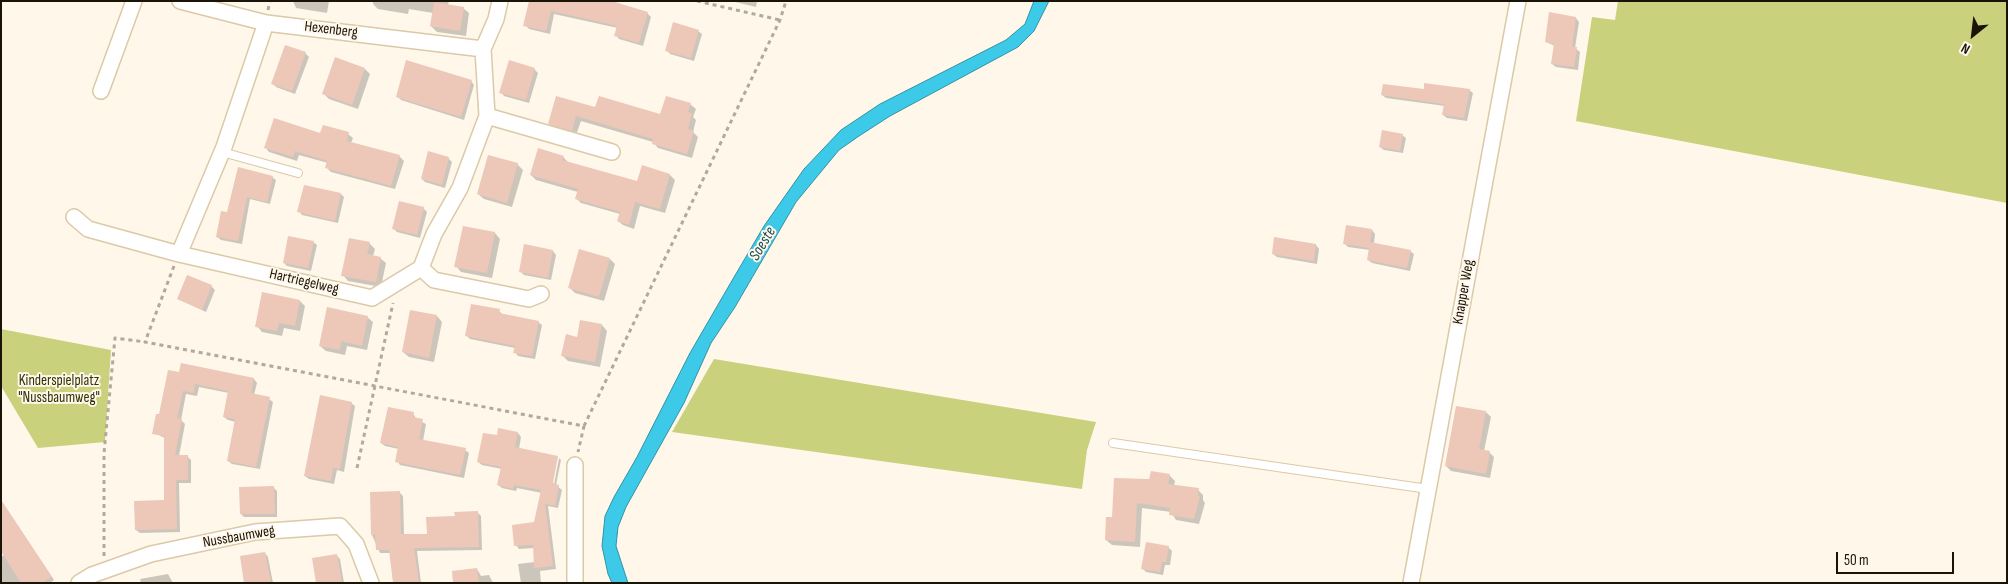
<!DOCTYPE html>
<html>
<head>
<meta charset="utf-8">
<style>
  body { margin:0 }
  #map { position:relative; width:2008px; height:584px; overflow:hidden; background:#fff7ea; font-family:"Sofia Sans Condensed",sans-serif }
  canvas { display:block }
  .frame { position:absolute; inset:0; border:2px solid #1a1307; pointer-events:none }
  .north { position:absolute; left:1948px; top:10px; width:50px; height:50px; -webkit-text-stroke:4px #fff7ea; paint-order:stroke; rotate:209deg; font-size:14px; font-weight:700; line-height:20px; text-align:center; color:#1a1307 }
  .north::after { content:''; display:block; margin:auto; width:18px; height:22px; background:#1a1307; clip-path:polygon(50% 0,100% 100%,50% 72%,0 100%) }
  .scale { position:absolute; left:1836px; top:552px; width:118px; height:22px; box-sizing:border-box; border:2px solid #1a1307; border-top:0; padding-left:6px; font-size:15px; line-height:18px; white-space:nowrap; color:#1a1307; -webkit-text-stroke:4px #fff7ea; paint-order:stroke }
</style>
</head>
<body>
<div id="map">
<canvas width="2008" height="584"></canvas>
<div class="frame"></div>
<div class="north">N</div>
<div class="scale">50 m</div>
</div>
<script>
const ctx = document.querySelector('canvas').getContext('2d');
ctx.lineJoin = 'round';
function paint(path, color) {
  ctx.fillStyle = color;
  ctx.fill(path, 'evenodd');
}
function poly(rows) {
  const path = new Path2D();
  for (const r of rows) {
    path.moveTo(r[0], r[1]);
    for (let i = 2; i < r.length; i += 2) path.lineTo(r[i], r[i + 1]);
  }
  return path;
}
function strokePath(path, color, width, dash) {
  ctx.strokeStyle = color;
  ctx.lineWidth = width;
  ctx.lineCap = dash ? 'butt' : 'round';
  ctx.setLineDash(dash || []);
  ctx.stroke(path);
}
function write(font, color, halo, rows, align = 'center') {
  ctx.font = font + ' "Sofia Sans Condensed",sans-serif';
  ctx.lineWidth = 4;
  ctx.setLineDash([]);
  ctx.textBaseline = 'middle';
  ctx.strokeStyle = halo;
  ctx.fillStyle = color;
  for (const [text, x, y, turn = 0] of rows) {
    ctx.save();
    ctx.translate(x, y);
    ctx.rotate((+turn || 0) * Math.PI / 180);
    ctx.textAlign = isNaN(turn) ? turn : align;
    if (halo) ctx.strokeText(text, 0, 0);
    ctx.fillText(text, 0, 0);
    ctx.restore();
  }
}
const green = poly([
  [1618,1,2007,1,2007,203,1576,121,1592,17,1615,20],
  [1,329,111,350,105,442,38,448,1,386],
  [714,359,1096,422,1087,450,1082,489,672,432]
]);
const water = poly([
  [1034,1,1049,1,1034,31,1018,47,890,116,859,136,839,150,796,202,735,307,711,343,684,403,626,507,618,527,616,546,628,583,612,583,608,574,602,546,605,516,614,497,637,457,690,353,730,284,764,226,804,169,841,130,880,104,1006,40,1025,24,1034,1]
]);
const shadow = poly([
  [293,1,329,1,327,13,296,8],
  [373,1,449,1,448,5,463,8,469,13,466,36,437,32,431,26,433,13,409,9,408,14,378,9,373,4],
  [530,1,612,1,647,13,651,17,643,46,619,39,616,35,618,28,554,14,550,34,529,29,525,25],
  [731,1,757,1,756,7],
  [1550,14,1576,18,1579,22,1575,48,1580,52,1578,70,1556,67,1552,64,1555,46,1546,42],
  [698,31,702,34,694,61,670,54,667,50],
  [305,53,309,57,295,94,276,87,272,83],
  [365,69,370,74,358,109,329,99,323,93],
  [534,69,538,73,529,103,504,96,501,92],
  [471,81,474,85,464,120,401,100,397,96],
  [1469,90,1473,93,1467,121,1447,118,1443,115,1445,106,1386,98,1382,95,1425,91],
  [690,104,696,109,693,117,696,120,693,132,698,137,692,158,658,148,653,142,581,121,576,135,554,129,549,123,596,109,661,115],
  [348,134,353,138,351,143,399,156,404,161,395,189,331,172,326,167,328,163,299,155,297,161,269,152,265,147,321,135],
  [1402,135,1406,138,1403,153,1384,150,1380,147],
  [563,157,568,162,638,183,643,167,670,175,675,180,665,213,640,206,634,229,623,225,618,221,620,214,581,203,576,198,578,192,536,180,531,175],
  [448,158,452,162,445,188,425,182,422,179],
  [517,164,523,170,512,207,484,199,478,194],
  [239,168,272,177,276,180,270,204,250,199,242,244,221,240,217,237,228,213],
  [341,194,344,197,338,223,302,215,299,211],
  [423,208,427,212,420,238,397,232,393,228],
  [1372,230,1375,234,1374,244,1410,251,1414,254,1410,271,1372,263,1368,260,1370,250,1348,247,1344,243],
  [495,233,500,239,492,278,461,272,456,266],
  [313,242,317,245,311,271,287,266,284,263],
  [369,243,375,249,373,256,380,258,386,263,381,287,348,281,343,275],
  [1316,245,1319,249,1317,264,1277,257,1273,254],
  [553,251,556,255,551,280,524,275,520,271],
  [610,259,615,264,604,301,575,293,569,287],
  [211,286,215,290,206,312,178,299],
  [300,301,305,306,300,331,284,328,282,336,262,332,257,326],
  [499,311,502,314,538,322,542,325,535,359,518,356,515,352,515,348,470,339,466,335],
  [437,316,442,322,434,362,409,357,403,352],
  [367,317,373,322,367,350,347,346,345,355,326,351,320,346],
  [602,325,607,331,600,367,568,361,563,356,578,338],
  [180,374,254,379,257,383,254,395,269,399,273,402,260,469,232,464,228,461,236,422,228,420,224,417,229,393,199,387,197,396,186,394,181,420,185,424,179,456,187,456,191,460,191,483,179,483,180,532,140,533,136,530,166,501,165,438,154,433],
  [351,403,355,406,344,472,337,470,334,484,309,479,305,476],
  [1486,412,1491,417,1484,451,1489,452,1494,457,1490,478,1451,471,1446,466],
  [413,413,416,419,426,424,423,441,465,450,469,453,464,478,400,465,397,461,399,449,385,446,381,443],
  [518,433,521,437,519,449,559,458,557,458,550,489,553,490,559,458,561,460,556,485,562,490,558,508,548,506,556,569,540,571,541,583,521,583,518,564,535,562,534,548,519,549,516,545,535,523,542,493,517,488,516,491,502,488,498,485,502,469,482,465,478,462,498,437],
  [1169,475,1175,481,1174,486,1198,490,1203,495,1203,500,1205,503,1199,524,1176,520,1171,512,1142,508,1140,547,1112,545,1106,540,1113,519,1151,481],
  [273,487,277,491,277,517,244,517,241,514],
  [400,493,403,496,404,535,428,535,456,517,477,512,481,516,482,550,417,551,421,583,394,583,391,553,380,553,372,535],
  [1,500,54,580,50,583,1,583,1,557,4,555,1,550],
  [1168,547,1172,551,1170,565,1165,565,1163,575,1146,572,1143,569],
  [265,553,268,557,273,583,246,583],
  [336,555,340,559,344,583,317,583],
  [477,569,481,576,489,575,493,583,455,583],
  [168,574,173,583,141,583,140,579]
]);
const building = poly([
  [529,1,611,1,648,12,639,43,614,36,617,26,551,11,546,31,523,26],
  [434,2,464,7,460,31,430,26],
  [1549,12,1576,17,1572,47,1577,47,1574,67,1551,64,1554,44,1545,42],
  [673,22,699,30,691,58,665,51],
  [285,45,306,52,292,91,271,84],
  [335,57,365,68,352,105,322,94],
  [406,60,472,80,461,117,396,97],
  [509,60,535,68,526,100,499,93],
  [1424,83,1470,89,1464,118,1442,115,1444,104,1381,95,1383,84,1424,89],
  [556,96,595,107,599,96,660,114,666,96,691,103,688,112,692,113,688,129,694,131,687,154,652,144,653,139,576,116,572,131,548,124],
  [274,118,320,133,323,125,349,132,347,141,400,155,391,186,325,168,327,161,295,151,293,157,264,148],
  [1382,130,1403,134,1400,151,1379,147],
  [538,148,564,156,562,160,637,181,642,165,670,174,660,209,635,202,629,225,617,221,620,212,575,199,578,189,530,175],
  [428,151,449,157,442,185,421,179],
  [488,155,518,163,507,203,477,194],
  [238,167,273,176,267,202,247,197,238,241,216,237,221,211,227,212],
  [304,185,341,193,335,221,297,212],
  [399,201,424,207,417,235,392,229],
  [1346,225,1372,229,1370,242,1411,250,1407,268,1367,260,1369,248,1343,244],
  [463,226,495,232,487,273,454,267],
  [288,236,314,241,308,268,283,263],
  [1274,237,1316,244,1314,261,1272,254],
  [349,238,370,242,367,254,381,257,376,282,341,276],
  [524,244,553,250,548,278,519,272],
  [579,249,610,258,599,297,568,288],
  [187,275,212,285,202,310,177,299],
  [262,292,300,300,295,326,279,323,277,331,255,327],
  [471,304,500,309,499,313,539,321,532,356,513,353,515,346,465,336],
  [327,307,368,316,362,346,341,341,340,350,319,346],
  [410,310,437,315,429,358,402,352],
  [580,320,602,324,595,362,561,356,566,334,577,337],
  [181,363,254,378,251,393,270,397,256,467,227,461,235,419,223,417,228,391,195,384,194,393,183,391,177,418,182,419,175,455,188,455,188,480,176,480,177,529,135,530,134,501,164,500,164,436,152,434,156,414,159,414,168,370,179,372],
  [320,395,352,402,340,469,333,468,331,481,304,476],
  [1456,406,1486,411,1479,449,1490,451,1486,474,1445,466],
  [388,407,414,412,413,417,423,419,419,439,466,448,460,475,395,462,398,447,380,443],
  [498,428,518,432,515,447,558,456,553,483,559,485,555,506,545,504,553,566,534,568,533,545,514,546,512,525,534,522,541,490,514,485,513,489,497,485,501,467,477,462,483,433,497,435],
  [1151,471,1170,474,1168,484,1199,488,1198,496,1200,496,1194,519,1169,515,1170,508,1137,503,1135,542,1105,540,1106,517,1112,517,1114,478,1149,479],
  [274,486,275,514,240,514,239,487],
  [400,491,401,534,427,534,426,517,455,516,454,512,478,511,479,547,414,548,419,583,393,583,389,550,376,550,375,535,371,535,370,492],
  [1,500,52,577,41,583,21,583,1,551],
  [1146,542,1169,546,1166,562,1162,562,1160,572,1141,569],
  [265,552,271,583,244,583,240,556],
  [337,554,342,583,316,583,312,558],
  [477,568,479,583,453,583,452,571]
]);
const path = poly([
  [697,1,780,20],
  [268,10,270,1],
  [174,266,145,342,584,426,578,452],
  [584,426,780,20,786,1],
  [357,468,393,303],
  [104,556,104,453,115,338,145,342]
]);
const service = poly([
  [222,152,298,173],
  [1113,443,1428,489]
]);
const minor = poly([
  [180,1,266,23,483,49],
  [101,91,134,1],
  [487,116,612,152],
  [74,217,88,229,179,254,224,147,266,23],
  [179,254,372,298,421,268,434,234,460,188,487,116,483,49,496,19,500,1],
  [421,268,434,280,529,299,541,294],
  [79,583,92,575,151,554,255,532,340,526,356,544,371,583],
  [575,583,575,465],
  [1411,583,1518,1]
]);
const streetNames = [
  ["Hexenberg",331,30,7],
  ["Hartriegelweg",304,282,13],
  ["Knapper Weg",1464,292,-80],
  ["Nussbaumweg",239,537,-10]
];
const parkNames = [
  ["Kinderspielplatz",59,381],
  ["\"Nussbaumweg\"",59,398]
];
const waterNames = [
  ["Soeste",763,244,-59]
];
paint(green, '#cad17d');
paint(water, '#3dc9e8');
strokePath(water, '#3292a4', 1);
paint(shadow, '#0003');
paint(building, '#edc7b7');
strokePath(service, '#dcc9a7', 10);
strokePath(minor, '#dcc9a7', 18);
strokePath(path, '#b0a99c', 3, [4, 4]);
strokePath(service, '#fff', 8);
strokePath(minor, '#fff', 15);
write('15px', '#1a1307', '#fff7ea', streetNames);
write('15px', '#2f3106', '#fff7ea', parkNames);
write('italic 16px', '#134d5a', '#fff7ea', waterNames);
</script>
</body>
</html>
